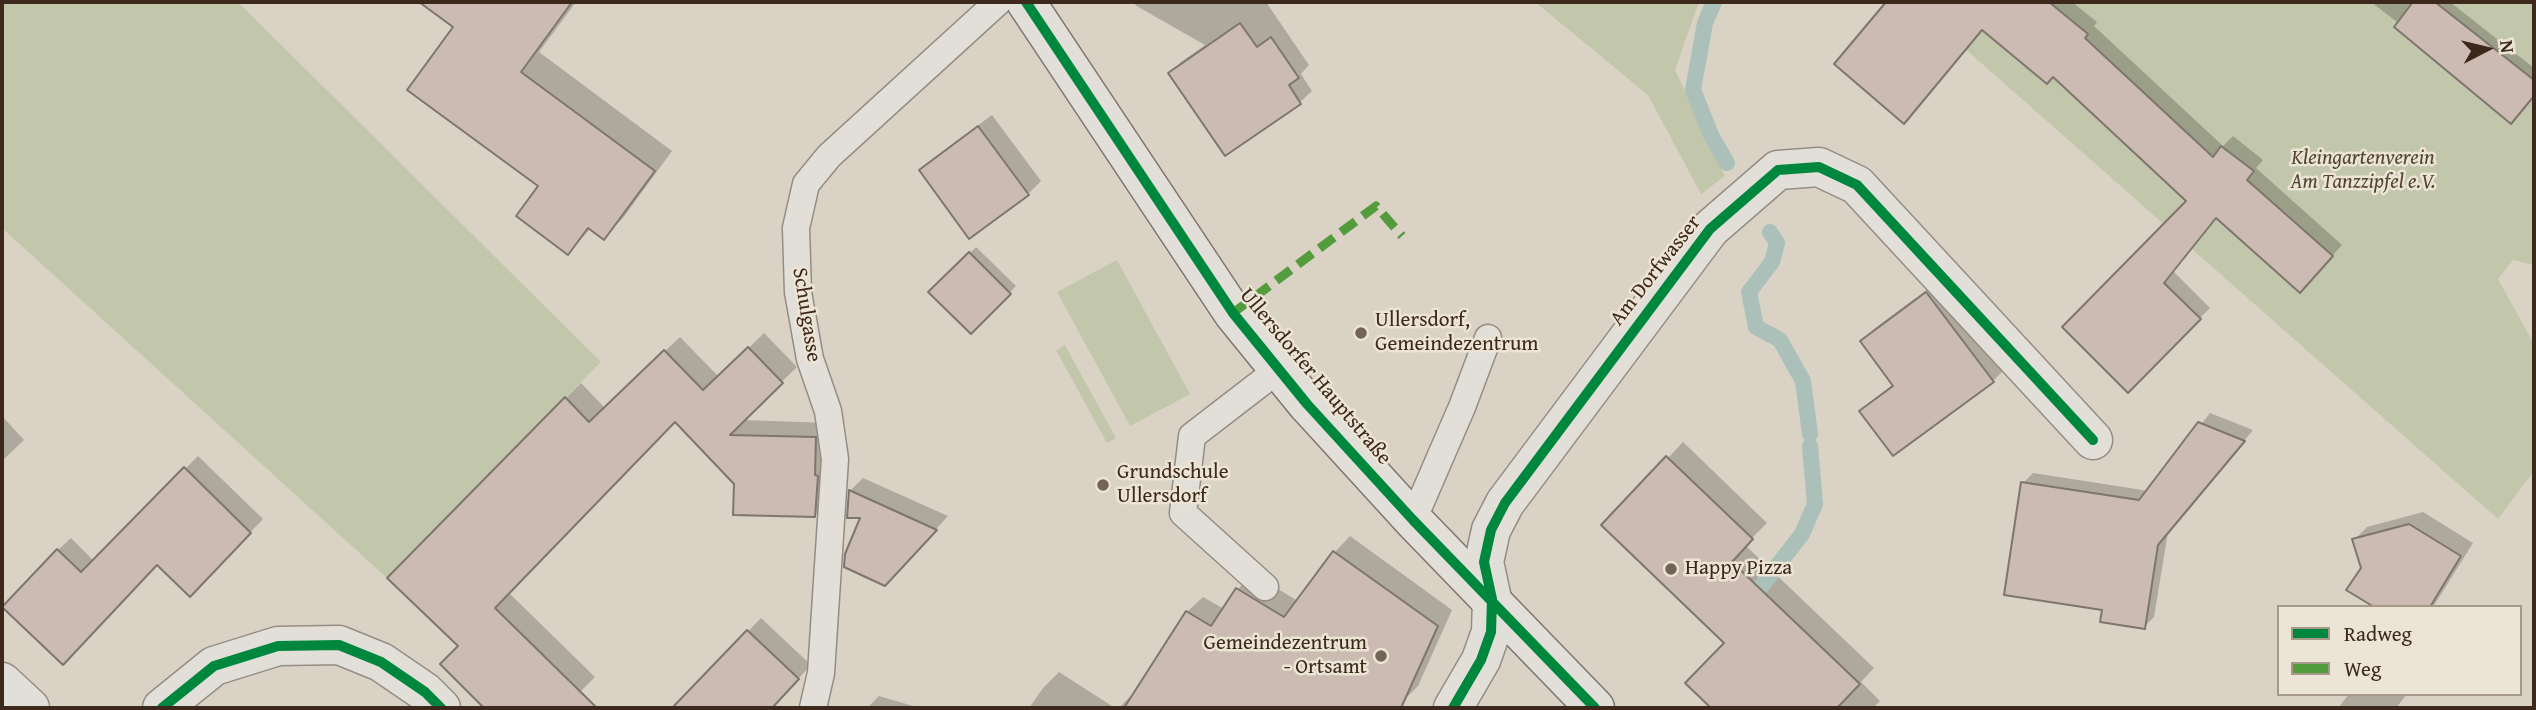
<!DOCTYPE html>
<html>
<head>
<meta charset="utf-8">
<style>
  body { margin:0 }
  #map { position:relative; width:2536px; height:710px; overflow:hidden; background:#dad2c5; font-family:"Gentium Book Plus",serif }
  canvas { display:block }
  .frame { position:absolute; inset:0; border:4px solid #3d281c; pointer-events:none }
  .legend { position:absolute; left:2277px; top:605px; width:245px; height:91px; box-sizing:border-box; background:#ece4d4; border:2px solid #a6998a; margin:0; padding:9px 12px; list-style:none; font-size:21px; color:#3d281c }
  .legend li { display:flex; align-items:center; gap:14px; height:35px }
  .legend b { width:35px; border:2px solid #a6998a }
  .north { position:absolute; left:2452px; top:14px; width:70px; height:70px; -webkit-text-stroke:5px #ece4d4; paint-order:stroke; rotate:83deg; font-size:19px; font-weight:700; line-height:28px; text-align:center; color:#3d281c }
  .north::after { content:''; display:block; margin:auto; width:24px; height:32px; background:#3d281c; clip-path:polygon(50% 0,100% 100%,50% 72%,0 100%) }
</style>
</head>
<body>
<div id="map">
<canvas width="2536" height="710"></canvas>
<div class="frame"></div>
<ul class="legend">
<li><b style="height:9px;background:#00873e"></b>Radweg</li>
<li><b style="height:9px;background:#539c3e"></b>Weg</li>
</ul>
<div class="north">N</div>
</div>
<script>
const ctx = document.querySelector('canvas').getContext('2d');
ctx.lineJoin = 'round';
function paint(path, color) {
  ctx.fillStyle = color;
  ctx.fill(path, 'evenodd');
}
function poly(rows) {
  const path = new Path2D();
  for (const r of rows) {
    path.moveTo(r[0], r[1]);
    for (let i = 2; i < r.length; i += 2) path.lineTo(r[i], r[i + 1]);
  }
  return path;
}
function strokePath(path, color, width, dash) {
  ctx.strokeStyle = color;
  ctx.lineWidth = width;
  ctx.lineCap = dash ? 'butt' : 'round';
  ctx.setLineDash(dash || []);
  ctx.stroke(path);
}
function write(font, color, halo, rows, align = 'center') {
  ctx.font = font + ' "Gentium Book Plus",serif';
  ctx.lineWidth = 5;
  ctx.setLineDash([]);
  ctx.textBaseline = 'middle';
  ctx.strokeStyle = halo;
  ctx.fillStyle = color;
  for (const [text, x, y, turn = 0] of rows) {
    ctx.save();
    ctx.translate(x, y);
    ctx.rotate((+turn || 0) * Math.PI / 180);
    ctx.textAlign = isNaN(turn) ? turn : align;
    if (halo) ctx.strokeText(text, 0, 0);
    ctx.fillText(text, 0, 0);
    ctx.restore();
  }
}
const green = poly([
  [2,2,238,2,601,362,387,578,2,228],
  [1535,2,1699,2,1675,70,1725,176,1701,194,1648,95],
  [1912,2,2534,2,2534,265,2513,260,2498,279,2534,344,2534,471,2498,519],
  [1117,260,1190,394,1130,426,1057,292],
  [1065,345,1116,438,1107,443,1056,350]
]);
const shadow = poly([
  [431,2,576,2,539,52,672,151,623,218,604,237,591,228,568,253,540,186,456,27,428,6],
  [1137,2,1266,2,1309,65,1301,74,1312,91,1300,102,1226,154,1170,73,1181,62,1205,45,1135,5],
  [1888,2,1914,2,1921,8,1926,2,2072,2,2097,22,2094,26,2223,146,2233,136,2263,160,2256,168,2342,245,2310,280,2217,216,2173,271,2210,308,2128,390,2189,201,2054,75,1983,28,1836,64],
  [2371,2,2450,2,2534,68,2534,95,2518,115],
  [992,115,1041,181,1028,194,921,171,934,158],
  [976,247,1016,286,971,332,931,292],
  [1940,280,2006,368,1993,381,1893,454,1861,411,1893,384,1862,341,1875,328],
  [764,333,797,367,742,420,830,423,830,500,815,515,735,483,675,420,508,592,595,677,564,708,486,708,443,664,461,646,389,578,581,383,605,408,680,337,719,377],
  [2210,413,2253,430,2168,532,2154,617,2144,627,2023,483,2033,473,2149,491],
  [2,416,24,440,2,461],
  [1683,442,1767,523,1745,545,1874,668,1861,682,1880,701,1873,708,1713,708,1687,683,1727,643,1668,458],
  [198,456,263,519,190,595,157,563,75,650,58,550,71,538,94,561],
  [863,478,948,516,898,571,850,491],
  [2423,512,2473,543,2433,607,2377,607,2354,540,2367,527],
  [1350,536,1452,610,1418,686,1403,701,1381,686,1368,708,1119,708,1137,689,1187,612,1203,597,1224,609,1238,589,1253,574,1298,601,1335,552],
  [761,618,811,665,771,708,674,708],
  [1059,672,1115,708,1029,708,1043,688],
  [2349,694,2407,694,2396,708,2341,708,2339,707],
  [879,696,920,708,867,708]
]);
const stream = poly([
  [1714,2,1705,23,1693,90,1711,135,1727,163],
  [1770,232,1777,243,1772,262,1749,292,1756,327,1780,340,1803,381,1810,434],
  [1760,588,1802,534,1815,504,1810,446]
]);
const building = poly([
  [419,2,572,2,521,72,655,171,604,240,588,228,568,255,516,216,538,186,407,90,453,27,419,2],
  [1886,2,2049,2,2088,34,2085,38,2213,157,2221,146,2254,171,2247,180,2333,256,2300,293,2216,218,2164,283,2201,319,2128,393,2062,327,2186,201,2053,77,2047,84,1982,30,1904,124,1834,64,1886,2],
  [2413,2,2435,2,2534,80,2534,96,2511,124,2394,27,2413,2],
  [1240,23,1257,47,1271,37,1299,78,1289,85,1301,104,1225,156,1168,73,1240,23],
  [978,126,1029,195,969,239,919,170,978,126],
  [969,252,1011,294,971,334,928,292,969,252],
  [1926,292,1994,382,1893,456,1859,411,1893,386,1860,341,1926,292],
  [748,347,783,383,730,435,816,437,815,475,818,476,815,517,733,515,734,484,675,422,495,608,597,708,484,708,440,664,458,646,387,578,565,397,589,422,664,350,703,390,748,347],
  [2198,422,2245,441,2158,545,2145,629,2100,622,2102,610,2004,595,2021,482,2139,500,2198,422],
  [1666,456,1753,539,1732,562,1860,684,1837,708,1711,708,1685,683,1724,643,1601,525,1666,456],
  [184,467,251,533,190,597,157,565,63,665,2,607,57,549,81,572,184,467],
  [849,490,937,530,885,586,844,567,845,554,860,518,847,518,849,490],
  [2409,524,2461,556,2430,607,2374,607,2346,590,2361,568,2352,539,2409,524],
  [1333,551,1438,626,1401,708,1124,708,1186,611,1211,626,1236,588,1284,617,1333,551],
  [747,630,799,679,772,708,672,708,747,630]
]);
const service = poly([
  [1413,520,1462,407,1488,338],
  [1265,587,1183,513,1192,436,1279,369],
  [813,708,821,673,835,459,828,411,810,359,798,292,796,228,806,184,829,156,998,2]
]);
const minor = poly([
  [2,682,30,708],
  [162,708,214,666,278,646,339,645,381,662,425,692,441,708],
  [1453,708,1481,660,1491,632,1492,599,1484,562,1491,530,1505,503,1710,229,1778,170,1819,167,1857,185,2093,440]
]);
const secondary = poly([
  [1026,2,1233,313,1307,404,1413,520,1595,708]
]);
const quiet = poly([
  [1233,313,1376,206,1402,236]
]);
const cycleway = poly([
  [1026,2,1233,313,1307,404,1413,520,1595,708],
  [162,708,214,666,278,646,339,645,381,662,425,692,441,708],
  [1453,708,1481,660,1491,632,1492,599,1484,562,1491,530,1505,503,1710,229,1778,170,1819,167,1857,185,2093,440]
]);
const markers = [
  [1361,333,7,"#746457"],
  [1103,485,7,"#746457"],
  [1671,569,7,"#746457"],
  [1381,656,7,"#746457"]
];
const parkNames = [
  ["Kleingartenverein",2363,159],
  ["Am Tanzzipfel e.V.",2363,183]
];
const streetNames = [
  ["Am Dorfwasser",1656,271,-52],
  ["Schulgasse",806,315,81],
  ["Ullersdorfer Hauptstraße",1315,377,50]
];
const poiNames = [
  ["Ullersdorf,",1375,321],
  ["Gemeindezentrum",1375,345],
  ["Grundschule",1117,473],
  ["Ullersdorf",1117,497],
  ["Happy Pizza",1685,569],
  ["Gemeindezentrum",1367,644,"right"],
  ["- Ortsamt",1367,668,"right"]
];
paint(green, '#c2c7ab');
paint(shadow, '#0003');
strokePath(stream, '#aac0b8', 16);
paint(building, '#cbbbb2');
strokePath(building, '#7e766e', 2);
strokePath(service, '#948d84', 29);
strokePath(minor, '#948d84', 41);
strokePath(secondary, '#7e766e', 41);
strokePath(service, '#e2dfd9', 26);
strokePath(minor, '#e2dfd9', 38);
strokePath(secondary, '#e2dfd9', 38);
strokePath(quiet, '#539c3e', 9, [18, 9]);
strokePath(cycleway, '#00873e', 10);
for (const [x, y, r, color] of markers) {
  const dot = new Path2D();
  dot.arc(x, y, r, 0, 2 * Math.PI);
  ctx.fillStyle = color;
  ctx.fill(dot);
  strokePath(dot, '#ece4d4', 2.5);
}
write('italic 21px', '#544634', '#ece4d4', parkNames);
write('21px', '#3d281c', '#ece4d4', streetNames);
write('21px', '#3d281c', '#ece4d4', poiNames, 'left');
</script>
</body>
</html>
